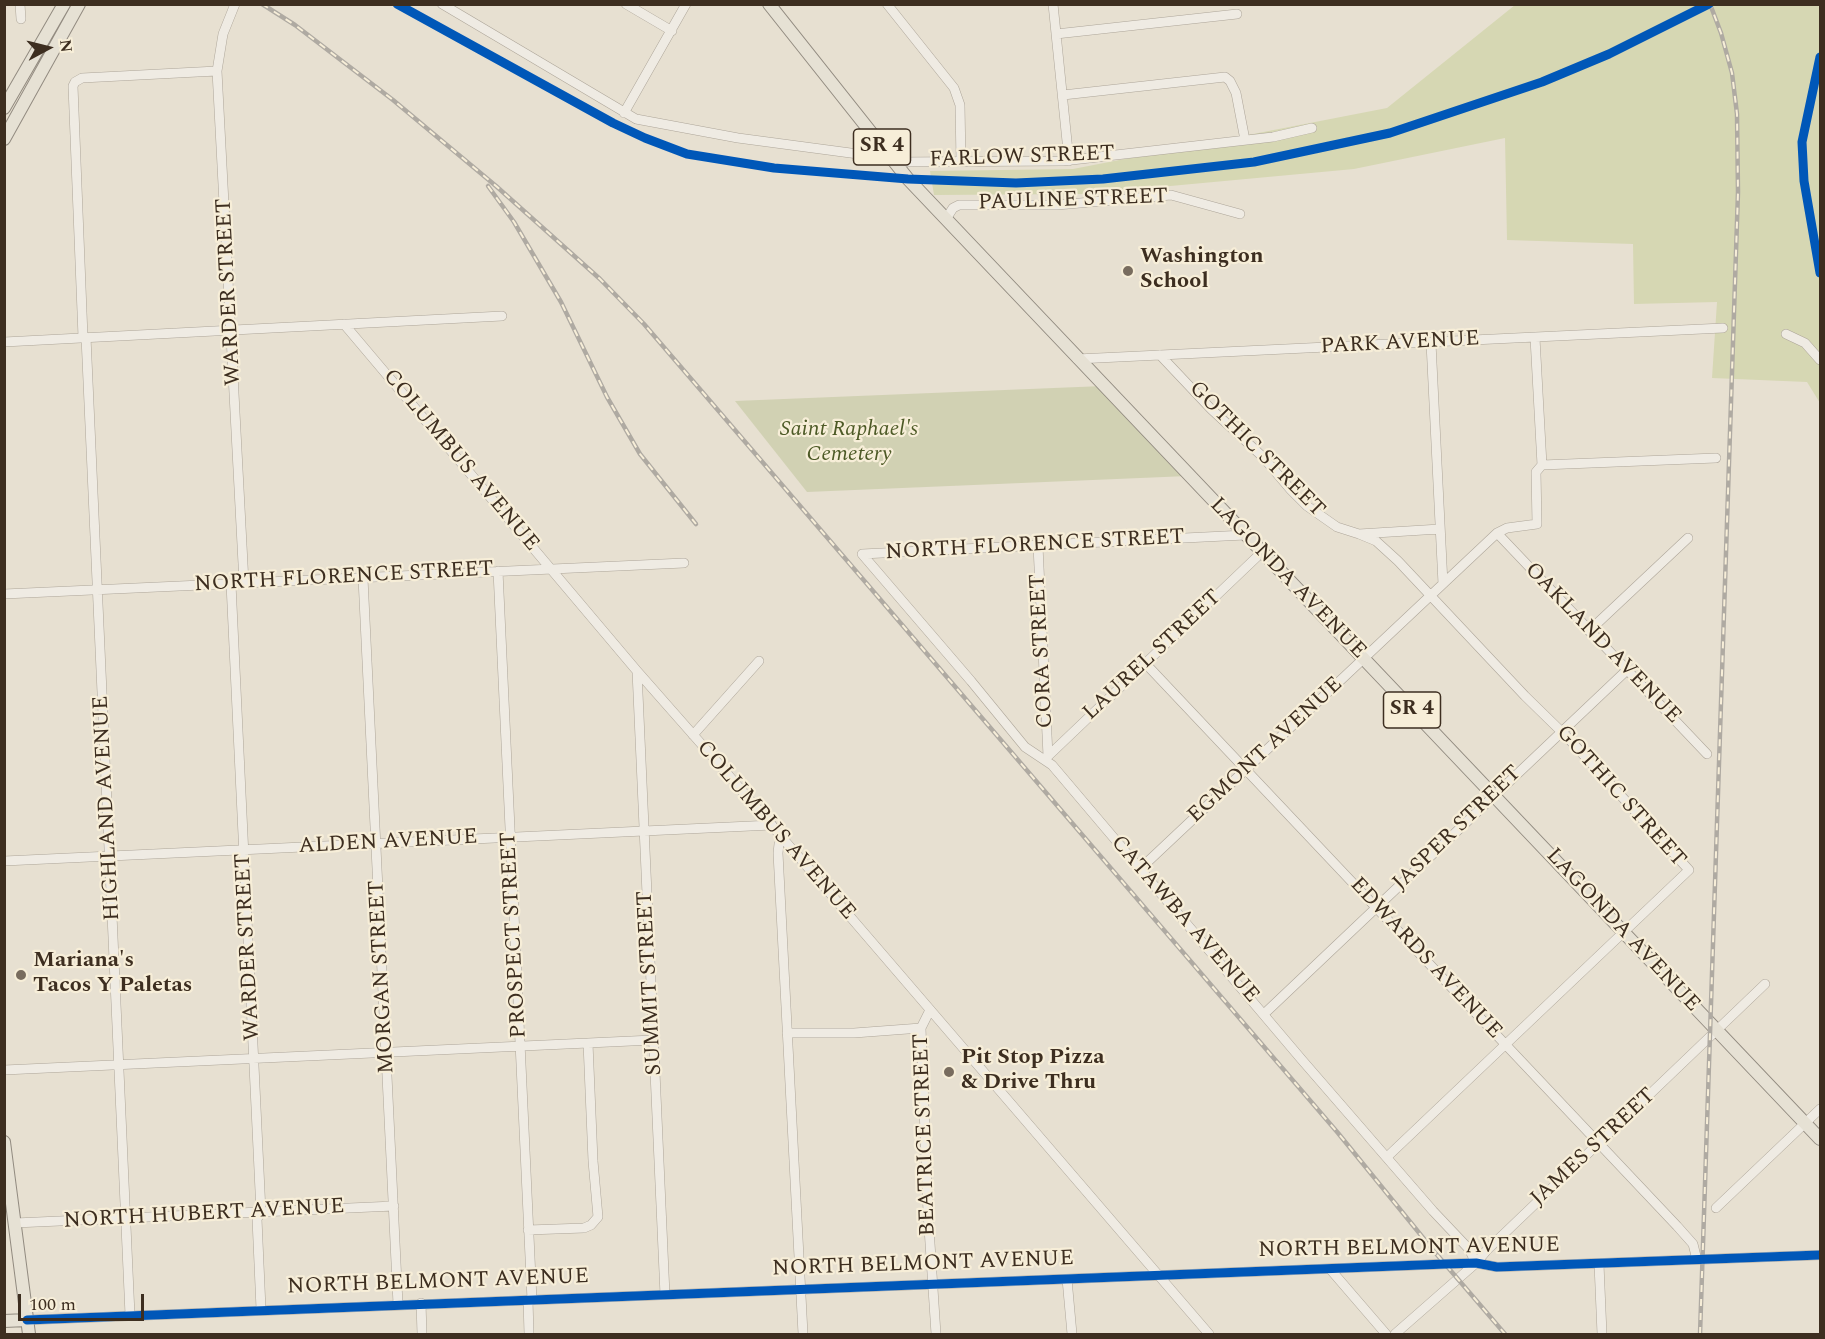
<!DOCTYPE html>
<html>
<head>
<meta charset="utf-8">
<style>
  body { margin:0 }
  #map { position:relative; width:1825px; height:1339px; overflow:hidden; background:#e7e0d1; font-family:Spectral,serif }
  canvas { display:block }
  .frame { position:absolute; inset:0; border:6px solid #3d2e20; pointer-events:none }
  .north { position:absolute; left:18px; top:18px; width:60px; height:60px; -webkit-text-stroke:4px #f7eed8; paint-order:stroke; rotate:83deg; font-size:16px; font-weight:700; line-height:24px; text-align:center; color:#3d2e20 }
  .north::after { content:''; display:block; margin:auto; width:21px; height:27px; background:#3d2e20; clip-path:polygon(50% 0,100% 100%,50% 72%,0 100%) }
  .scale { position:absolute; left:18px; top:1294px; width:126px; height:27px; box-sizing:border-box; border:3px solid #3d2e20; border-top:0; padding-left:8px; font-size:18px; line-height:21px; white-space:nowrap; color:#3d2e20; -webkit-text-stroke:4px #f7eed8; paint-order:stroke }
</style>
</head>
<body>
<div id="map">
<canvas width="1825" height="1339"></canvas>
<div class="frame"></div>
<div class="north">N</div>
<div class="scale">100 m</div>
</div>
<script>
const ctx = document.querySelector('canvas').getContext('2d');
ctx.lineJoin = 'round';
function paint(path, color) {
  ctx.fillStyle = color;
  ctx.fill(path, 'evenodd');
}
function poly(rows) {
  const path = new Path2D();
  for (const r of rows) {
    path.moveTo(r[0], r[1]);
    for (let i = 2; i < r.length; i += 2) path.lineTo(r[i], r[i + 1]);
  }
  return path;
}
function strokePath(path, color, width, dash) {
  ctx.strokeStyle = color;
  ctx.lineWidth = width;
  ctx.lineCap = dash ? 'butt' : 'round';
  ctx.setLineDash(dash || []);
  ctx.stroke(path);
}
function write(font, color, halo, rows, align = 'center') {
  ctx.font = font + ' Spectral,serif';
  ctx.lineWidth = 4.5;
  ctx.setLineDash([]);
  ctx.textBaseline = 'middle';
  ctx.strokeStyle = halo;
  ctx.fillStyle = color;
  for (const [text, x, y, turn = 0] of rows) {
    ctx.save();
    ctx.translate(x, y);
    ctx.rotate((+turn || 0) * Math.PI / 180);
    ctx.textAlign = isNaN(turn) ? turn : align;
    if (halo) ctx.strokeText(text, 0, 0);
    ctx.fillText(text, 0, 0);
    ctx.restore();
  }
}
const green = poly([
  [1515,5,1820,5,1820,403,1807,382,1712,378,1717,302,1634,304,1633,244,1507,240,1505,138,1354,169,1084,194,934,195,930,171,1073,169,1387,108]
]);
const cemetery = poly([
  [1103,386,1188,476,807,492,735,401]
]);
const minor = poly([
  [20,4,21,19],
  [235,4,223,34,217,71,244,583],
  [442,4,636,119,738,138,873,156,894,162,1063,161,1273,137,1312,128],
  [626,4,672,31],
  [887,4,954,88,960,105,961,162],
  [1053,4,1069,161],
  [1056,34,1237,14],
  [1063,95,1225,77,1230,81,1236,93,1245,140],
  [624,113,686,4],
  [946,219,953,208,959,205,1057,205,1171,195,1240,214],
  [344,324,637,671,718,763,1209,1334],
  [1786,334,1805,343,1820,360],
  [83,337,73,86,75,82,82,78,217,71],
  [86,337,130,1315],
  [1535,338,1542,465],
  [4,342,502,316],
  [1431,343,1443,584],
  [1160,355,1211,409,1263,457,1291,490,1307,506,1337,527,1359,534,1440,529],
  [1077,359,1723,328],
  [1542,465,1716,458],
  [1497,533,1707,754],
  [1359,534,1376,541,1398,561,1525,696,1568,738,1689,870,1387,1157],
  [1245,535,862,554,971,681,1025,747,1052,765,1302,1060,1433,1211,1469,1249,1476,1263],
  [1038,546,1048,756],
  [498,571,532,1300],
  [363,578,398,1304],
  [231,584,261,1212,257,1219,261,1309],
  [4,594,684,563],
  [1589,631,1688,538],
  [1145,663,1677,1226,1693,1244,1697,1260],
  [637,671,665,1295],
  [693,735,759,661],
  [1045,759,1261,553],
  [783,839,779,844,778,853,803,1334],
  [4,861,772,825],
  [1140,869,1497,533,1507,528,1537,524,1536,472,1542,465],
  [930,1010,921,1028,928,1213,936,1334],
  [1264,1014,1627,670],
  [787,1033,854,1033,921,1028],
  [4,1070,653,1040],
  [1716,1208,1820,1109],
  [15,1223,394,1206],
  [528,1230,584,1228,591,1225,598,1217,593,1161,588,1043],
  [1599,1264,1602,1334],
  [1330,1269,1386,1334],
  [1067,1279,1072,1334],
  [528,1300,529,1334],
  [421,1303,422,1334],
  [27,1320,1446,1264,1476,1263,1497,1267,1820,1255],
  [1395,1334,1476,1263,1487,1250,1765,984]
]);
const major = poly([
  [769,4,908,179,1820,1139],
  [4,108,64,4],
  [4,139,79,4],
  [4,1142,29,1334],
  [4,1321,27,1320]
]);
const rail = poly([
  [262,4,295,25,393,100,496,186,600,279,644,324,1338,1133,1433,1250,1505,1334],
  [488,186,514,222,561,302,607,397,640,454,696,524],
  [1700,1334,1738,192,1737,114,1732,73,1721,33,1710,4]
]);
const cycleway = poly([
  [397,4,613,123,645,138,687,154,774,168,908,179,1016,183,1103,179,1254,162,1390,133,1542,82,1609,54,1709,4],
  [1820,57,1802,142,1804,181,1820,273],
  [27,1320,1446,1264,1476,1263,1497,1267,1820,1255]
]);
const markers = [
  [1128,271,6,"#786c5e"],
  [21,975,6,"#786c5e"],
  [949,1072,6,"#786c5e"]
];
const shields = [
  [882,147,57],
  [1412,710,57]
];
const shieldNames = [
  ["SR 4",882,147],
  ["SR 4",1412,710]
];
const streetNames = [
  ["FARLOW STREET",1022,158,-2],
  ["PAULINE STREET",1073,201,-2],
  ["WARDER STREET",230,292,-93],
  ["PARK AVENUE",1400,344,-3],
  ["GOTHIC STREET",1256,450,45],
  ["COLUMBUS AVENUE",460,461,50],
  ["NORTH FLORENCE STREET",1035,546,-3],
  ["NORTH FLORENCE STREET",344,578,-3],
  ["LAGONDA AVENUE",1287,579,46],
  ["OAKLAND AVENUE",1602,644,46],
  ["CORA STREET",1043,651,-93],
  ["LAUREL STREET",1153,656,-43],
  ["EGMONT AVENUE",1266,751,-43],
  ["GOTHIC STREET",1620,797,48],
  ["HIGHLAND AVENUE",108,808,-93],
  ["JASPER STREET",1458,829,-44],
  ["COLUMBUS AVENUE",775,831,49],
  ["ALDEN AVENUE",388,843,-3],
  ["CATAWBA AVENUE",1184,920,49],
  ["LAGONDA AVENUE",1622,931,47],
  ["PROSPECT STREET",515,935,-93],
  ["WARDER STREET",249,947,-93],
  ["EDWARDS AVENUE",1425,959,47],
  ["MORGAN STREET",383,977,-93],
  ["SUMMIT STREET",651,983,-93],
  ["BEATRICE STREET",926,1135,-92],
  ["JAMES STREET",1594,1148,-43],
  ["NORTH HUBERT AVENUE",204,1215,-3],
  ["NORTH BELMONT AVENUE",1409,1249,-1],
  ["NORTH BELMONT AVENUE",923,1265,-2],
  ["NORTH BELMONT AVENUE",438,1283,-2]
];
const poiNames = [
  ["Washington",1140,258],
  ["School",1140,283],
  ["Mariana's",33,962],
  ["Tacos Y Paletas",33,987],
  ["Pit Stop Pizza",961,1059],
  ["& Drive Thru",961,1084]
];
const parkNames = [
  ["Saint Raphael's",849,431],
  ["Cemetery",849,456]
];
paint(green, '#d6d7b3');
paint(cemetery, '#d1d1b3');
strokePath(minor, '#ada599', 10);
strokePath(major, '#928b80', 14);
strokePath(minor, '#efebe3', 9);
strokePath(major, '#e6e1d4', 12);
strokePath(rail, '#afaaa2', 4.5);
strokePath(rail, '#f7eed8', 2, [7]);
strokePath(cycleway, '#0057b8', 9);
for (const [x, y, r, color] of markers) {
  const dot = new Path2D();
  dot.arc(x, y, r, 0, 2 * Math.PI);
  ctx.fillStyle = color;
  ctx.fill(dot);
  strokePath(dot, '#f7eed8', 2);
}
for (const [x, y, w] of shields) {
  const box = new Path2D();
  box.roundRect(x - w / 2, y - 18, w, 36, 4.5);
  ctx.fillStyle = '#f7eed8';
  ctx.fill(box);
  strokePath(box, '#3d2e20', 1.5);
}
write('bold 21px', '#3d2e20', null, shieldNames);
write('22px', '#3d2e20', '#f7eed8', streetNames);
write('bold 22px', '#3d2e20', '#f7eed8', poiNames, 'left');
write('italic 22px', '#4d5a26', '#f7eed8', parkNames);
</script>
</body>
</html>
